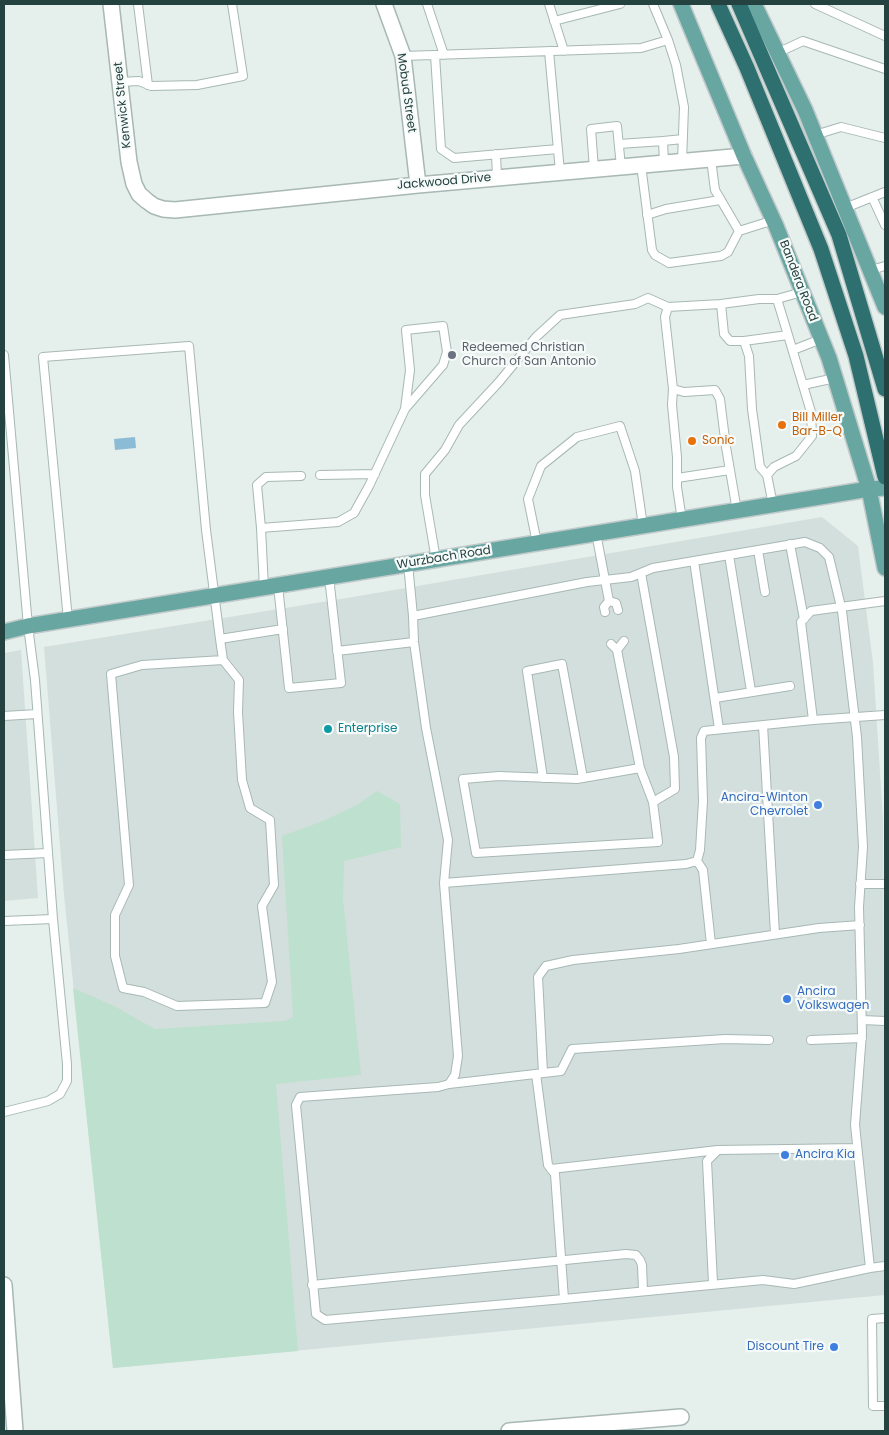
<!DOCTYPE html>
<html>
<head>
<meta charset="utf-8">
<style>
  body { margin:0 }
  #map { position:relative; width:889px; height:1435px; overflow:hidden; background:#e5efec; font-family:Poppins,sans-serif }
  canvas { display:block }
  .frame { position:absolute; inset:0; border:5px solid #234240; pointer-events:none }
</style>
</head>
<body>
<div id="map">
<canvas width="889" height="1435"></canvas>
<div class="frame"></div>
</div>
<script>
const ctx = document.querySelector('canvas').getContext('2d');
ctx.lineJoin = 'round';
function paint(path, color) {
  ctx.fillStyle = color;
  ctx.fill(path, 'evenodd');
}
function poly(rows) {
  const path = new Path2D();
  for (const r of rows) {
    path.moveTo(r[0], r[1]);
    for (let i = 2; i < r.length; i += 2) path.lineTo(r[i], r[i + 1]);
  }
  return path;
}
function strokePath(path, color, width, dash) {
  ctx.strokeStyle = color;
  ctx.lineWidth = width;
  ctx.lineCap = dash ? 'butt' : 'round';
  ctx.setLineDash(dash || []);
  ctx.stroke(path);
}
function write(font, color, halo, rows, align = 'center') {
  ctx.font = font + ' Poppins,sans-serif';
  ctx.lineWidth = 4.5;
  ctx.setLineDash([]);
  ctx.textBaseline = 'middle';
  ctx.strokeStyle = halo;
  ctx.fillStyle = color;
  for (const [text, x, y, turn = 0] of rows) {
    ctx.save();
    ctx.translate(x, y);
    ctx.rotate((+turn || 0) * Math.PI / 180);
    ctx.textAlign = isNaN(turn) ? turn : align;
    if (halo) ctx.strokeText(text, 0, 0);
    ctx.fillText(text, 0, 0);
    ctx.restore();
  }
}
const built = poly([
  [822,517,858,546,873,663,883,820,885,1295,113,1368,64,895,44,647,347,598],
  [21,650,38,898,4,901,4,653]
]);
const green = poly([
  [377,791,400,804,401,847,344,861,343,899,361,1075,276,1084,298,1351,113,1368,73,988,114,1006,155,1029,285,1021,293,1017,282,836,323,821,357,805]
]);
const water = poly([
  [135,437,136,448,115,450,114,439]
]);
const service = poly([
  [138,4,148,85],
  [427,4,444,55],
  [549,4,564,51],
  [653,4,668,40,676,65,684,107,682,162],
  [815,4,885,36],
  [554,21,620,4],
  [549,51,560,172],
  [777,53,803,41,885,69],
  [435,55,441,149,454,158,558,149],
  [403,56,641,48,668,40],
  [120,82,139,81,151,86,197,85,243,76,232,4],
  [815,135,841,127,885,138],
  [663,141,683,139],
  [619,144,663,141,664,163],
  [496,154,497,177],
  [711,159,715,190,739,231],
  [641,165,652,250,655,255,669,263,721,256,728,252,739,231,774,220],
  [594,169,591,129,617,126,621,167],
  [872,197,885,225],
  [845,208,885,192],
  [647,215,666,209,720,200],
  [871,270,885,266],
  [777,299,788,335,744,341,730,341,724,334,721,304,759,299,777,299,802,292],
  [721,304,668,307,665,317,673,389,684,392,715,390,720,399,726,447,737,511],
  [744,341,749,356,752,409,760,467,767,475],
  [793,350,821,339],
  [4,355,28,626,35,680,53,919,67,1064,67,1081,60,1094,48,1101,4,1112],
  [803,385,835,378],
  [673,389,672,405,677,457,677,487,682,520],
  [320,475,375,474],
  [677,478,730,470],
  [773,505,767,475,774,467,796,456,812,436,811,412,788,335],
  [261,528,257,485,266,477,301,476],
  [596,533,609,601],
  [537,543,528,499,541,466,577,437,620,426,635,471,643,526],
  [790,544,804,619],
  [758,550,765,592],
  [729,555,751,691],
  [436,560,425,495,425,474,445,450,459,425,499,382,536,337,560,315,635,304,648,298,668,307],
  [694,561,719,729],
  [408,564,413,616,414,642,426,728,448,840,444,883,458,1056,455,1075,449,1084,438,1087,300,1097,296,1105,316,1314,325,1320,564,1299,763,1280,794,1284,870,1268,885,1266],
  [278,586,289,688,341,683,329,577],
  [264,588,261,528,338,522,354,513,369,486,405,409,410,370,406,330,443,326,447,352,443,365,405,409],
  [609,601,616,603,618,610],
  [605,612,604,607,609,601],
  [413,616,587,582,631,577,653,568,805,542,820,548,829,557,842,611,857,737,863,847,859,907,862,1033,855,1125,870,1268],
  [68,620,43,357,189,346,206,530,220,639,283,629],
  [220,639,223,660,142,665,111,674,129,885,115,915,115,956,123,988,144,992,177,1006,265,1003,272,982,262,906,274,885,270,820,250,808,242,780,238,712,239,680,223,660],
  [611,644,617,650,640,768,577,779,499,776,463,779,476,853,658,842,653,802,675,789,674,757,641,573],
  [617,650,624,641],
  [337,651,414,642],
  [715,698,790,686],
  [4,716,37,714],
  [813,720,801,622,811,611,885,601],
  [763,725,775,934],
  [640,768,653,802],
  [543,778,527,671,562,664,583,778],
  [4,855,48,853],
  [697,861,703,870,711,944],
  [444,883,686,864,697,861,700,850,703,801,701,738,704,731,813,720,885,715],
  [860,884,885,884],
  [4,921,53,919],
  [862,1020,885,1021],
  [811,1040,862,1038],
  [543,1073,538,977,546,966,573,960,679,949,819,928,860,925],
  [536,1074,548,1165,555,1174,564,1299],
  [449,1084,561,1071,572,1049,725,1039,769,1040],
  [551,1169,718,1150],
  [713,1283,707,1161,718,1150,857,1148],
  [312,1285,626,1254,636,1255,640,1260,642,1265,643,1291],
  [885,1318,872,1319,873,1406,885,1406]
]);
const minor = poly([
  [111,4,129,162,134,184,139,194,147,201,154,206,163,209,175,210,418,185,744,156],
  [384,4,403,56,418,185],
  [4,1285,15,1431],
  [509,1431,681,1417]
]);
const primary = poly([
  [681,4,744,156,776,226,829,358,869,489,885,568],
  [754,4,805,110,885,307],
  [4,632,28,626,537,543,869,489,885,488]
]);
const motorway = poly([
  [739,4,839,235,885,389]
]);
const motorwayBridge = poly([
  [718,4,747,68,821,249,856,356,885,477]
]);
const markers = [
  [452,355,5,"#6b7280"],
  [782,425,5,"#e8710a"],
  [692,441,5,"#e8710a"],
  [328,729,5,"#0f9aa8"],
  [818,805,5,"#3f7fe0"],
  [787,999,5,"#3f7fe0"],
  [785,1155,5,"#3f7fe0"],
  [834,1347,5,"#3f7fe0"]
];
const streetNames = [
  ["Mobud Street",406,93,82],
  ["Kenwick Street",123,105,-96],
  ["Jackwood Drive",444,182,-5],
  ["Bandera Road",798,281,69],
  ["Wurzbach Road",444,558,-9]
];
const worshipNames = [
  ["Redeemed Christian",462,348],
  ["Church of San Antonio",462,362]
];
const foodNames = [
  ["Bill Miller",792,418],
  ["Bar-B-Q",792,432],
  ["Sonic",702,441]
];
const cultureNames = [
  ["Enterprise",338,729]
];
const shopNames = [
  ["Ancira-Winton",808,798],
  ["Chevrolet",808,812],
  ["Ancira",797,992,"left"],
  ["Volkswagen",797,1006,"left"],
  ["Ancira Kia",795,1155,"left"],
  ["Discount Tire",824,1347]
];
paint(built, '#d3dfdc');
paint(green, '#bee0ce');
paint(water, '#8cbcd5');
strokePath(service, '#a7b8b5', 10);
strokePath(minor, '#a7b8b5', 18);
strokePath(primary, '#c1caca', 18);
strokePath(motorway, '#c1caca', 18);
strokePath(service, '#fff', 8);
strokePath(minor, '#fff', 15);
strokePath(primary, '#68a6a2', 15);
strokePath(motorway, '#2e706f', 15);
strokePath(motorwayBridge, '#c1caca', 18, []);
strokePath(motorwayBridge, '#2e706f', 15);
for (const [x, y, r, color] of markers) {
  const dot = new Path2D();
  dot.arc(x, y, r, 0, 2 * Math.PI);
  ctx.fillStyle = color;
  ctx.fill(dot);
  strokePath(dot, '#f6fbf9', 2);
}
write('12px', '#234240', '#f6fbf9', streetNames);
write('12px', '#5b616d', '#f6fbf9', worshipNames, 'left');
write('12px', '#c56008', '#f6fbf9', foodNames, 'left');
write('12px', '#0d838f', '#f6fbf9', cultureNames, 'left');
write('12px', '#366cbe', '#f6fbf9', shopNames, 'right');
</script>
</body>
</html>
